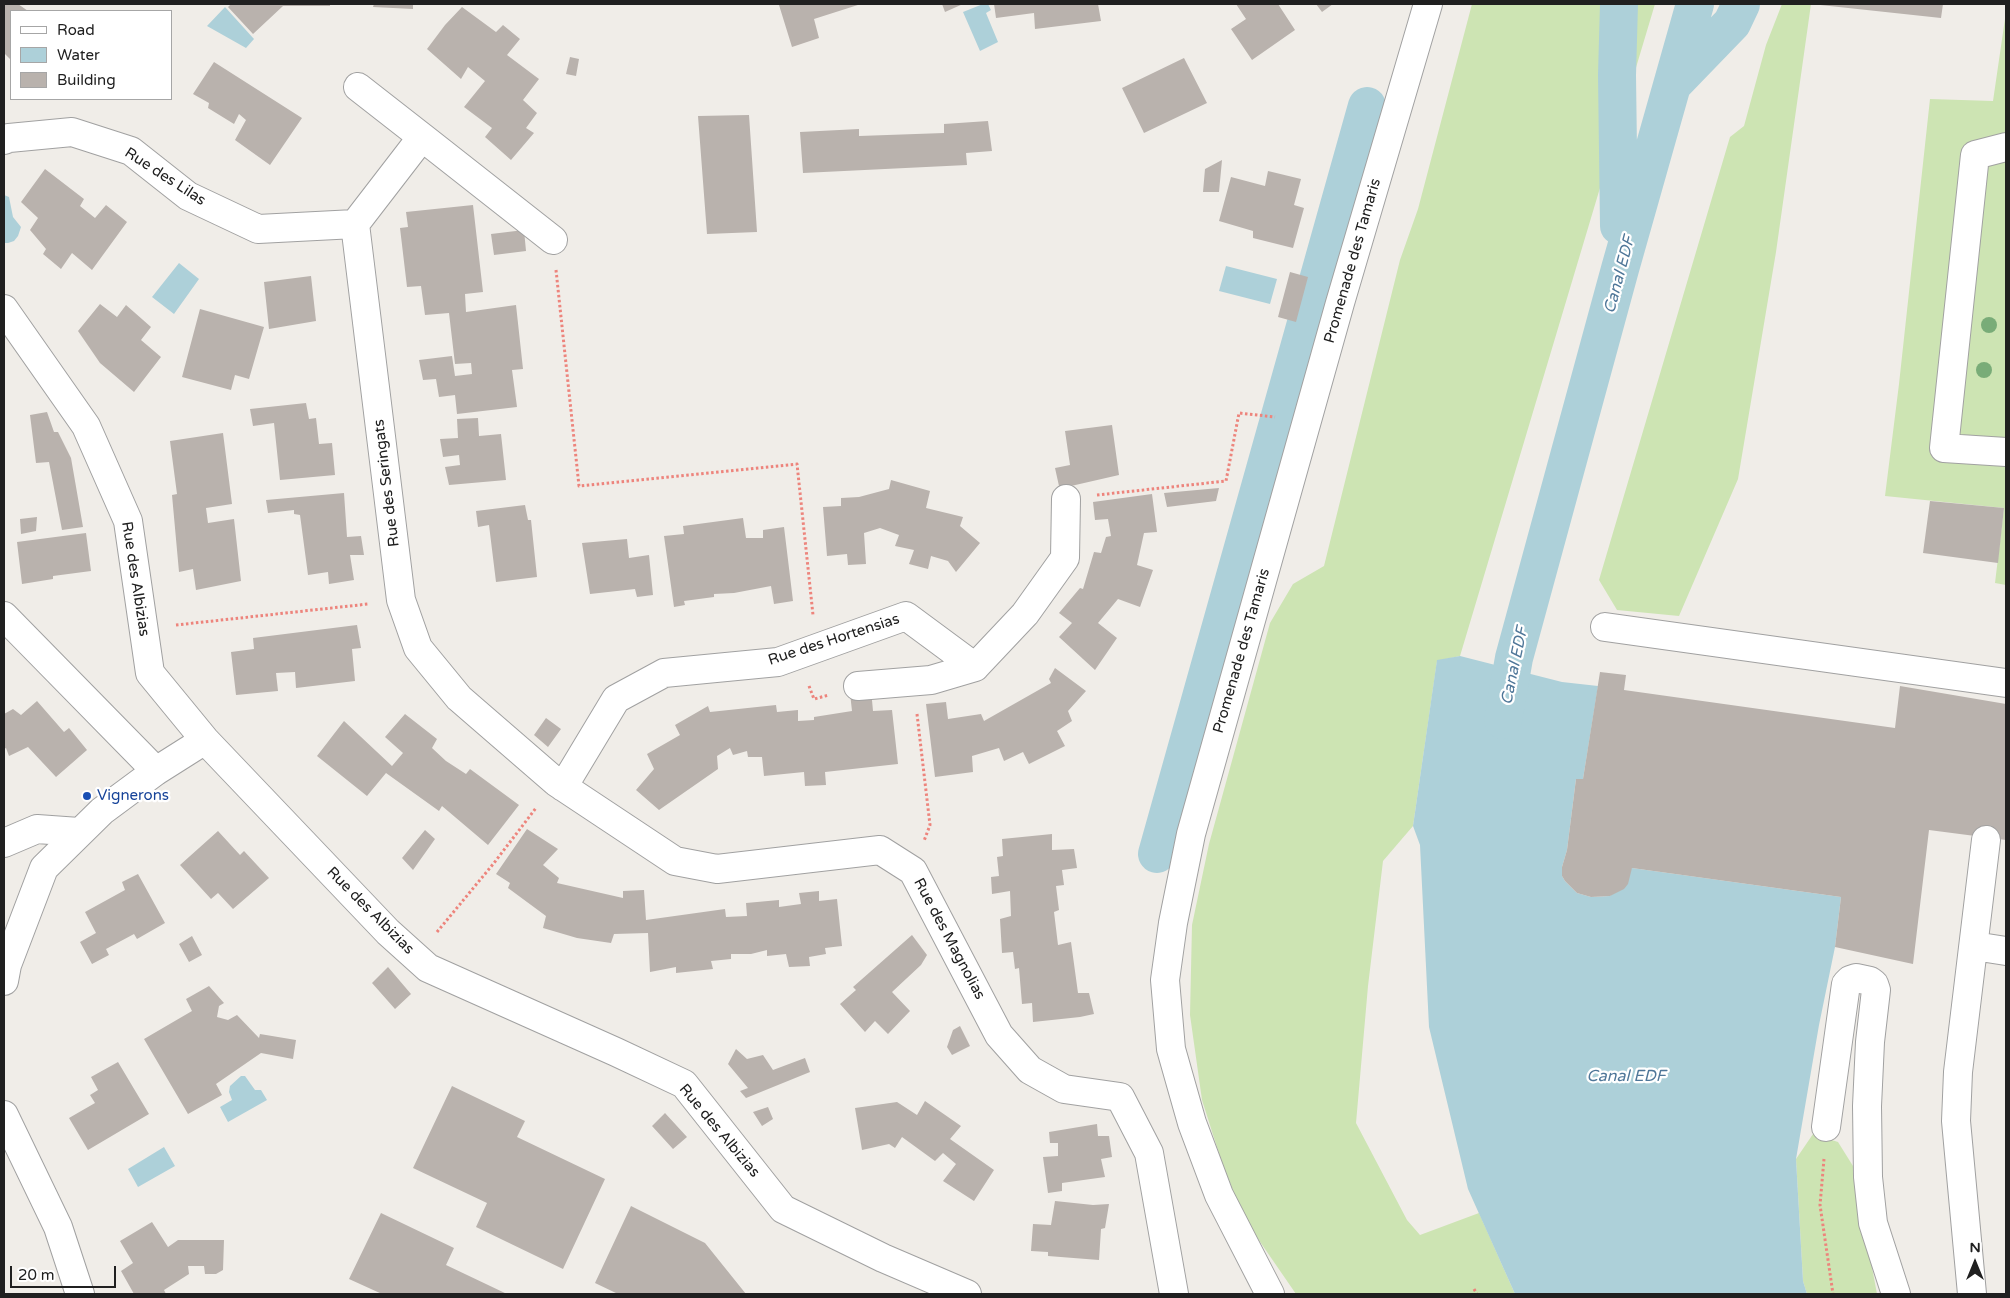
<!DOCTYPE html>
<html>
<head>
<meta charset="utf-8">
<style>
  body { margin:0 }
  #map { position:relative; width:2010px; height:1298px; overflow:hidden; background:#f0ede8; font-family:"Varela Round",sans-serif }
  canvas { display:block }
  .frame { position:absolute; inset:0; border:5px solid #202020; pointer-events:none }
  .legend { position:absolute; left:10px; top:10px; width:162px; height:90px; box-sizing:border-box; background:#fff; border:1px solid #a6a6a6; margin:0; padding:6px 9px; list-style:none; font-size:15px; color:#202020 }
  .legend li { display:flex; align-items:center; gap:10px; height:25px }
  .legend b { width:25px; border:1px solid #a6a6a6 }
  .north { position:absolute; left:1950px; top:1238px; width:50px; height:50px; -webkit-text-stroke:4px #fff; paint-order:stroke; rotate:0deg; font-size:14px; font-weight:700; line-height:20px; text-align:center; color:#202020 }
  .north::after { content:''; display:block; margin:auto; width:18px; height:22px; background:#202020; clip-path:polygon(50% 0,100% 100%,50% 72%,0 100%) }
  .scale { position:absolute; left:10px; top:1266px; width:106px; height:22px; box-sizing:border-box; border:2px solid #202020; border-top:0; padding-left:6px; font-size:15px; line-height:18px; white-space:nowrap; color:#202020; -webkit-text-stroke:4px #fff; paint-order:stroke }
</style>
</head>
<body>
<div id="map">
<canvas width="2010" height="1298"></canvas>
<div class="frame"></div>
<ul class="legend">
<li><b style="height:6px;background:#fff"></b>Road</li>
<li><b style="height:14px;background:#add0d9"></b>Water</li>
<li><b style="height:14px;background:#b9b2ad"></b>Building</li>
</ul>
<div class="north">N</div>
<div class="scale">20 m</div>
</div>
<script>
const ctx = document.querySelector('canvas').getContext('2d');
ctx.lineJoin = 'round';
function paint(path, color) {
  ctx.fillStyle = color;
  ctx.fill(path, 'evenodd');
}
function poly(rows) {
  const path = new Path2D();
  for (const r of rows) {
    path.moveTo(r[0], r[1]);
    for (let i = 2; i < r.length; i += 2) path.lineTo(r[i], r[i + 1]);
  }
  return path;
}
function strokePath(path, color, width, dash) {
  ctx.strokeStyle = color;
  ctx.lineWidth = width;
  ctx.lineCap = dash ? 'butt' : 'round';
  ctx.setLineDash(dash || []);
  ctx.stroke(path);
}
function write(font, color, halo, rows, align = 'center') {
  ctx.font = font + ' "Varela Round",sans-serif';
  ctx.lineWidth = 4.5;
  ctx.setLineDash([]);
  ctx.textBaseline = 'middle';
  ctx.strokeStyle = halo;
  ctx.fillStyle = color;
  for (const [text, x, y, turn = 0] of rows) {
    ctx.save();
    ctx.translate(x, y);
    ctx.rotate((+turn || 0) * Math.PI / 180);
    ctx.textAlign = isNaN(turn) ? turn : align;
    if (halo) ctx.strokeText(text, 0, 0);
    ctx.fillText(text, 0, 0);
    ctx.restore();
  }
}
const grass = poly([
  [1472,4,1655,4,1460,656,1437,661,1413,826,1383,861,1368,986,1356,1123,1407,1220,1420,1235,1479,1213,1515,1294,1296,1294,1245,1220,1222,1163,1202,1100,1190,1015,1192,925,1209,844,1270,623,1293,584,1324,566,1400,260,1418,209],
  [1782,4,1811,4,1776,252,1738,479,1679,616,1617,610,1599,580,1730,137,1744,126,1766,45],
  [2006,12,2006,585,1995,583,2004,508,1885,496,1899,384,1930,99,1993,101],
  [1813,1134,1838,1142,1853,1166,1877,1294,1807,1294,1803,1281,1796,1159]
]);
const water = poly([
  [983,4,988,4,991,10,986,13,998,42,980,51,963,12],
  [225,7,254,39,246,48,207,26],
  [4,195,9,197,13,217,21,227,18,236,14,241,8,243,4,243],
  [179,263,199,279,174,314,152,297],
  [1226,266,1277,279,1270,304,1219,291],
  [1460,656,1562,682,1598,686,1583,779,1576,779,1567,850,1562,867,1562,876,1565,881,1577,893,1591,897,1610,896,1632,868,1841,897,1835,947,1819,1025,1796,1159,1803,1281,1807,1294,1515,1294,1468,1189,1429,1027,1420,845,1413,826,1437,660],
  [241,1076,245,1076,255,1090,261,1090,267,1100,228,1122,220,1107,232,1100,229,1092,230,1086],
  [164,1147,175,1166,138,1187,128,1169]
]);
const canal = poly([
  [1619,4,1617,75,1619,226],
  [1674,83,1732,23,1741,4],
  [1503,720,1514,658,1620,269,1695,4],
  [1157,854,1367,106]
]);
const building = poly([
  [4,4,18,4,28,11,11,11,11,60,4,53],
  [231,4,330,4,330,6,283,6,253,34,228,7],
  [374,4,413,4,413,9,373,7],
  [784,4,861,4,814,19,819,38,792,47,779,5],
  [942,4,963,4,945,12],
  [994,4,1098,4,1101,21,1035,29,1034,13,996,18],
  [1236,4,1278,4,1295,30,1252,60,1231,29,1246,19],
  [1316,4,1333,4,1322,12],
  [1811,4,1943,4,1941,18],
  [462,7,496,32,503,25,520,39,507,55,539,79,523,100,537,113,526,128,534,133,511,160,485,137,492,128,464,107,485,81,468,67,461,79,427,49,445,25],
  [570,57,579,59,576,76,566,74],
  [1184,58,1207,103,1144,133,1122,88],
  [214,62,302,118,270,165,235,140,246,120,239,114,234,124,208,108,209,103,193,94],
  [749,115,757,232,707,234,698,116],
  [988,121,992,151,966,153,967,165,803,173,800,132,859,129,859,136,944,133,944,124],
  [1222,160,1219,192,1203,192,1205,169],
  [45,169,84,199,80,206,95,218,106,205,127,222,92,270,72,253,61,269,43,254,46,249,30,230,38,218,21,202],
  [1268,171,1301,179,1294,205,1304,208,1293,248,1253,238,1253,231,1219,221,1231,177,1265,186],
  [473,205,483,292,465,294,466,312,516,305,523,369,512,370,517,407,457,414,455,395,439,397,436,379,423,380,419,360,452,356,455,376,472,374,471,363,455,364,449,313,425,315,421,286,407,287,400,228,408,227,406,212],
  [524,230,526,251,494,255,491,234],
  [1290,272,1308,277,1296,322,1278,317],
  [311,276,316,321,269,329,264,282],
  [100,304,117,317,126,305,151,327,141,340,161,357,134,392,100,363,78,331],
  [200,309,264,327,249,379,235,375,231,390,182,377],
  [306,403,309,419,316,418,319,444,332,443,335,475,280,480,274,423,253,426,250,409],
  [47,412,54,432,58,432,71,458,83,527,62,530,49,462,36,463,30,415],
  [478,418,479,436,501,434,506,480,449,485,445,467,460,465,459,455,443,457,440,439,458,438,457,419],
  [1112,425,1119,475,1071,486,1059,486,1055,468,1070,465,1065,431],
  [223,433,232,504,206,508,208,523,234,519,241,581,196,590,193,569,179,572,172,495,177,494,170,441],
  [891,480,930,491,926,508,963,517,960,526,980,543,956,572,948,561,931,556,928,569,909,564,914,550,895,546,899,535,880,528,864,533,866,564,848,565,847,554,827,556,823,507,841,506,841,498,859,497,889,489],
  [1219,488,1216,501,1167,507,1164,493],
  [344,493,347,537,361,536,364,555,350,555,354,580,329,584,328,572,308,575,300,515,294,514,294,510,268,513,266,500],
  [1152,494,1157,532,1144,533,1137,565,1153,570,1140,607,1118,599,1098,623,1117,638,1095,670,1059,637,1072,623,1059,613,1080,588,1083,589,1094,552,1101,553,1106,537,1111,536,1108,519,1095,520,1093,502],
  [1930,501,2004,508,1998,563,1923,553],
  [525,505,528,520,531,520,537,577,496,582,489,525,478,527,476,511],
  [37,517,36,531,21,534,20,519],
  [743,518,746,538,763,538,763,530,784,527,793,601,774,604,771,586,734,593,714,594,714,597,684,601,685,605,674,607,664,536,684,534,683,526],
  [86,533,91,571,53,576,53,579,22,584,17,542],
  [627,539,629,558,649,555,653,595,637,597,635,589,590,594,582,543],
  [357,625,361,648,352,649,355,681,296,688,295,672,276,673,278,691,236,695,231,652,254,649,253,638],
  [1055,668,1086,691,1068,711,1072,721,1057,731,1065,746,1029,764,1023,752,1004,761,999,748,972,756,973,772,935,777,926,704,946,702,948,719,981,714,984,721,1051,683,1049,679],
  [1600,672,1626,675,1624,690,1895,728,1900,686,2006,704,2006,840,1929,830,1913,964,1835,947,1841,897,1632,868,1628,884,1624,889,1610,896,1591,897,1577,893,1565,881,1562,876,1562,867,1567,850,1576,779,1583,779],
  [871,689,873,711,892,710,898,764,825,772,826,785,805,786,804,772,764,776,762,757,748,757,747,751,733,755,730,748,717,756,718,769,659,810,636,790,654,769,647,754,680,735,675,725,708,706,710,712,776,705,777,712,798,710,798,721,814,720,814,717,852,711,850,693],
  [37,701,64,732,69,728,87,750,56,777,28,747,9,756,6,748,4,749,4,714,13,709,21,715],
  [405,714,437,739,432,748,446,761,466,774,470,769,519,805,488,845,442,806,439,811,386,773,367,796,317,756,344,721,392,766,403,753,385,737],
  [546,718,561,729,548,747,534,735],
  [527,829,558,849,543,865,559,878,557,883,623,898,623,891,644,890,646,920,725,909,726,917,747,916,746,903,779,900,779,907,801,904,799,893,819,891,819,901,837,899,842,946,825,948,826,954,809,957,810,966,789,967,786,954,767,956,767,950,751,954,731,954,731,959,711,961,713,969,676,973,676,967,650,972,648,933,614,934,611,943,577,938,543,928,546,916,508,888,510,883,496,874],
  [425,830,435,839,413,870,402,858],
  [218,831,240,855,244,851,269,878,233,909,218,893,211,899,180,865],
  [1052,834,1052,850,1074,849,1077,868,1062,870,1064,885,1056,886,1059,910,1054,912,1058,945,1071,942,1078,993,1089,993,1094,1014,1080,1017,1033,1022,1032,1003,1022,1004,1019,968,1015,969,1013,952,1002,953,1000,919,1011,916,1010,891,992,894,991,877,999,876,997,857,1003,856,1002,839],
  [138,874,165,923,137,939,134,934,106,949,109,955,92,964,80,942,96,933,85,912,125,890,122,882],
  [912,935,927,955,921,965,892,992,910,1011,888,1034,875,1021,865,1032,840,1004,856,990,853,987],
  [192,936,202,955,189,962,179,944],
  [388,967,411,994,395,1009,372,983],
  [209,986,224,1003,219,1006,217,1017,228,1020,237,1015,259,1038,260,1034,296,1040,293,1059,261,1053,216,1084,222,1095,188,1114,144,1039,192,1011,186,999],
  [960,1026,970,1046,952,1055,947,1047,953,1030],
  [736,1049,747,1059,763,1055,773,1070,805,1058,810,1072,746,1098,740,1091,748,1088,728,1064],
  [118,1062,149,1114,88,1150,69,1118,95,1103,90,1095,98,1090,91,1077],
  [452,1086,525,1121,517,1137,605,1179,563,1269,476,1227,487,1203,413,1168],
  [925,1101,961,1126,950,1139,994,1170,974,1201,943,1181,956,1164,943,1153,935,1161,902,1137,895,1148,889,1144,862,1150,855,1108,897,1102,917,1115],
  [768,1107,773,1119,762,1126,753,1112],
  [665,1113,687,1137,673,1149,652,1126],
  [1097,1124,1098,1136,1109,1136,1112,1157,1101,1159,1105,1177,1062,1183,1062,1191,1048,1193,1043,1157,1058,1156,1058,1143,1050,1143,1049,1132],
  [1055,1201,1093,1205,1109,1204,1105,1228,1101,1229,1099,1260,1048,1256,1048,1252,1031,1251,1033,1224,1051,1225],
  [631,1206,705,1243,746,1294,618,1294,595,1283],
  [381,1213,454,1248,446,1265,507,1294,382,1294,349,1279],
  [152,1222,168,1247,178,1240,224,1240,223,1270,216,1274,205,1274,204,1266,188,1266,189,1274,164,1290,166,1294,134,1294,121,1271,133,1263,120,1241]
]);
const path = poly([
  [556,270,579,486,797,464,813,615],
  [1097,495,1226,481,1239,413,1275,417],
  [176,625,368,604],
  [809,686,814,699,829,695],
  [917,714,930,825,924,841],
  [437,932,494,863,536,808],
  [1824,1159,1820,1205,1833,1294],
  [1474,1289,1477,1294]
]);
const minor = poly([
  [358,87,422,137],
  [4,140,9,138,72,132,131,151,188,196,258,229,355,224],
  [2006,147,1975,155,1944,448,2006,452],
  [553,240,422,137,355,224,401,600,418,648,459,698,556,782,675,861,717,869,880,850,913,871,999,1035,1030,1070,1064,1089,1120,1097,1149,1153,1174,1294],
  [4,309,86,426,128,521,150,673,205,740,388,932,428,968,616,1052,684,1084,783,1209,883,1258,967,1294],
  [4,616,156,771],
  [1605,627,2006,683],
  [858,686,931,680,975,667],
  [563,787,616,699,664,673,778,662,906,616,975,667,1025,614,1065,558,1066,499],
  [4,843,37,829,79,832],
  [1974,946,2006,951],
  [4,981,7,965,44,868,102,811,156,771,205,740],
  [4,1115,58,1227,80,1294],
  [1826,1127,1846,984,1850,980,1856,978,1870,981,1874,984,1876,990,1870,1042,1867,1106,1868,1177,1873,1223,1896,1294],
  [1270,1294,1219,1195,1192,1123,1171,1049,1165,980,1173,923,1191,834,1340,303,1428,4],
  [1972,1294,1956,1121,1958,1072,1986,840]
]);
const trees = [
  [1989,325],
  [1984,370]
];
const markers = [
  [87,796,5,"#1a4fb4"]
];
const streetNames = [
  ["Rue des Lilas",165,177,33],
  ["Promenade des Tamaris",1353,261,-74],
  ["Rue des Seringats",387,483,-97],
  ["Rue des Albizias",135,579,81],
  ["Rue des Hortensias",834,640,-18],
  ["Promenade des Tamaris",1242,651,-74],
  ["Rue des Albizias",370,911,45],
  ["Rue des Magnolias",949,939,62],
  ["Rue des Albizias",719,1131,50]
];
const transitNames = [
  ["Vignerons",97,796]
];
const waterNames = [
  ["Canal EDF",1620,275,-75],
  ["Canal EDF",1515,666,-78],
  ["Canal EDF",1626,1077]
];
paint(grass, '#cde4b3');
paint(water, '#add0d9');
strokePath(canal, '#add0d9', 38);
paint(building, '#b9b2ad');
strokePath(minor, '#a1a1a1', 30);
strokePath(path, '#ed847c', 3, [2.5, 2.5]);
strokePath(minor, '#fff', 28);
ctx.fillStyle = '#79ac78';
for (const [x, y] of trees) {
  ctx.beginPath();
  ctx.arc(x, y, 8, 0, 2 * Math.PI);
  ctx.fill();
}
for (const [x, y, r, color] of markers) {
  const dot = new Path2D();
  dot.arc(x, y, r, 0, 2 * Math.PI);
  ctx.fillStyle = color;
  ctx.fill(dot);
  strokePath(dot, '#fff', 2);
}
write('15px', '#202020', '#fff', streetNames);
write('15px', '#164399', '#fff', transitNames, 'left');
write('italic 16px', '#4e7698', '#fff', waterNames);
</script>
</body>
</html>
